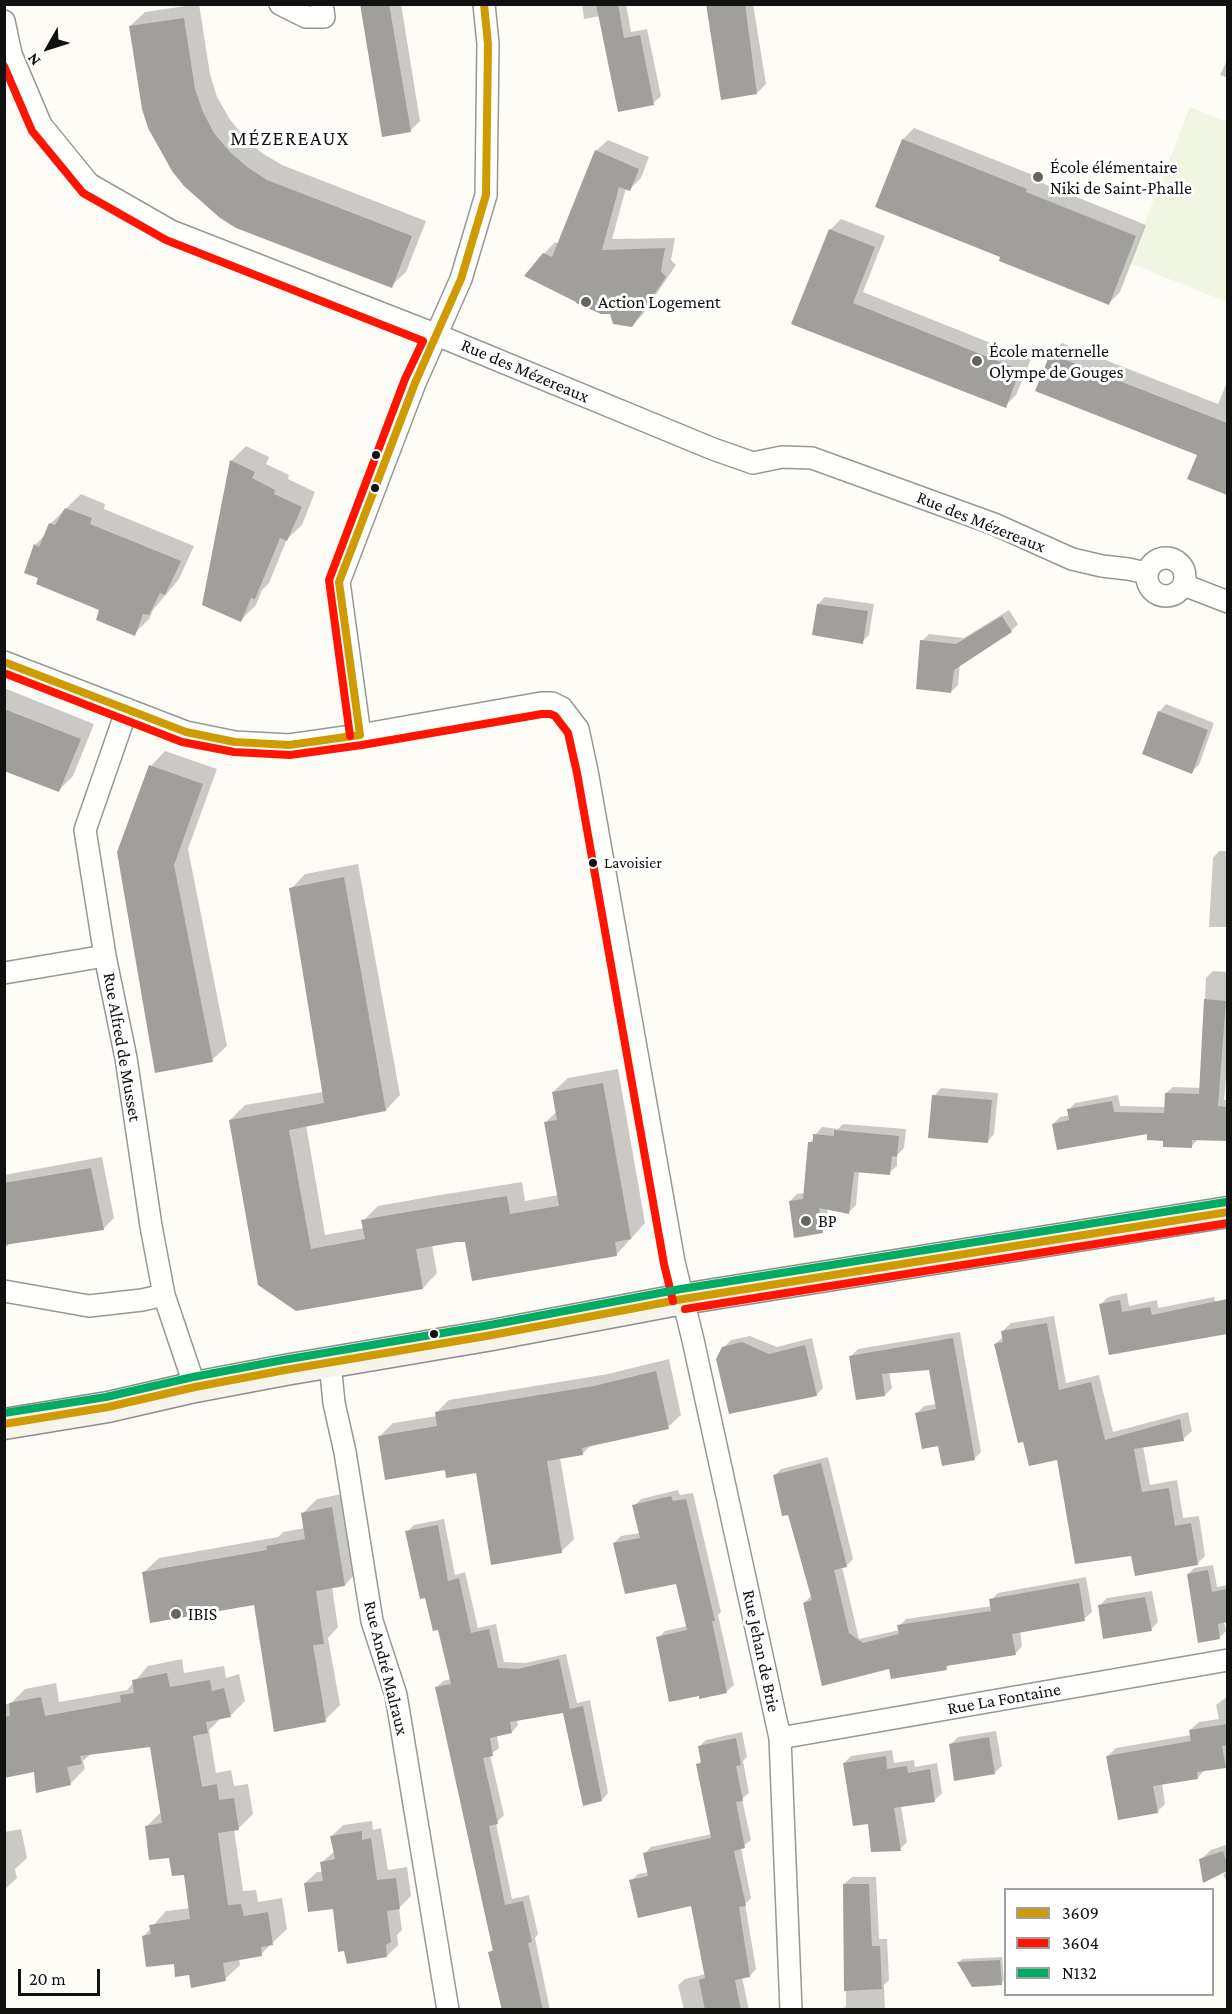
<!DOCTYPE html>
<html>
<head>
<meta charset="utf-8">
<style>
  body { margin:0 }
  #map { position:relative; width:1232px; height:2014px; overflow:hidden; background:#fdfcf7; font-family:"Crimson Pro",serif }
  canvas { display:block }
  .frame { position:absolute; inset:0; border:6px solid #111; pointer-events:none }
  .legend { position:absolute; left:1004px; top:1888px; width:210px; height:108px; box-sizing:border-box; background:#fff; border:2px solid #a0a0a0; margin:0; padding:8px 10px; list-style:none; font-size:18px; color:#111 }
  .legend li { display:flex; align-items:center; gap:12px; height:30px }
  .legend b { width:30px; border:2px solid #a0a0a0 }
  .north { position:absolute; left:18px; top:18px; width:60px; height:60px; -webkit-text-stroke:4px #fff; paint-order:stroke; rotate:231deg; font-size:16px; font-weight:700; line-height:24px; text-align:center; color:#111 }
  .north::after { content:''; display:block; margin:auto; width:21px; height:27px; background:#111; clip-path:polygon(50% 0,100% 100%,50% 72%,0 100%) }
  .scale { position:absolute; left:18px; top:1969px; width:82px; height:27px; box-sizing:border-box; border:3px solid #111; border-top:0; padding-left:8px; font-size:18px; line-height:21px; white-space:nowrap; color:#111; -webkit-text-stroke:4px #fff; paint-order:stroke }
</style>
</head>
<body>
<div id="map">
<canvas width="1232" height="2014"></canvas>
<div class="frame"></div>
<ul class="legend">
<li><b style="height:8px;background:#cf9b03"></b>3609</li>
<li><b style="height:8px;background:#ff1400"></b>3604</li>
<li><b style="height:8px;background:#00ab66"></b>N132</li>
</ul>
<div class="north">N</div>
<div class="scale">20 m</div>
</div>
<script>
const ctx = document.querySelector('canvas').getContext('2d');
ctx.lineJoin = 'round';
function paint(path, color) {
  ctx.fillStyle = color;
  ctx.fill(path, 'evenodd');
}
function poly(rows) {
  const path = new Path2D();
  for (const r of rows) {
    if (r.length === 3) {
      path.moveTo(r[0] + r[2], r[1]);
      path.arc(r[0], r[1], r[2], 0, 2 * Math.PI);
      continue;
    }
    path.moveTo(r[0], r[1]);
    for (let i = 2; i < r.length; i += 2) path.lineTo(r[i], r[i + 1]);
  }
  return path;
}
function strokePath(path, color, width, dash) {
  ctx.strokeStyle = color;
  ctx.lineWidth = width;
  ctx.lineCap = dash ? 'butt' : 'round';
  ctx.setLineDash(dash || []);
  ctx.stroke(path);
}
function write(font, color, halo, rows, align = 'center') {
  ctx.font = font + ' "Crimson Pro",serif';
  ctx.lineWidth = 6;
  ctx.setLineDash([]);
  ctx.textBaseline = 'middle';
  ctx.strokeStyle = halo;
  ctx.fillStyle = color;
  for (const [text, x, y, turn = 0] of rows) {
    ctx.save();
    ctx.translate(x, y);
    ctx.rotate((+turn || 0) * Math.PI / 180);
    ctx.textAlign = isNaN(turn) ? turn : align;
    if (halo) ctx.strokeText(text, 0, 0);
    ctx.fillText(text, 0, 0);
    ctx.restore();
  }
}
const pitch = poly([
  [1190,107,1227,122,1227,302,1129,263]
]);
const shadow = poly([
  [199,4,210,74,217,97,229,118,244,137,262,153,282,165,426,221,406,272,391,286,236,226,130,26,145,12],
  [362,4,401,4,420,121,410,131],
  [582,4,626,4,631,32,647,29,661,96,653,103,600,16,584,19],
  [707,4,753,4,766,84,757,93],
  [1228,58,1228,78,1220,75],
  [914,128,1038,177,1037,181,1146,225,1120,292,1109,303,1002,256,877,206,903,139],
  [608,140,649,157,641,178,630,189,626,188,612,239,675,238,671,260,676,265,643,314,632,326,612,313,544,254,555,242,559,244,596,151],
  [841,219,885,236,863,292,1031,359,1016,395,1005,406,793,323,830,230],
  [1062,343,1218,404,1228,380,1228,494,1189,479,1198,455,1037,390,1051,354],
  [246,446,269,457,266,464,289,475,288,479,315,492,302,525,287,539,269,583,262,590,256,605,241,620,231,461],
  [81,494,105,504,104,509,194,546,179,579,153,610,149,619,134,634,101,609,39,577,26,572,35,545,46,534,50,524],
  [825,597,874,604,869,635,862,642,818,604],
  [1009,610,1018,624,1011,631,960,664,958,685,951,692,922,641,929,634,964,638],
  [4,688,94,724,73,776,58,791,4,769],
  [1166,704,1214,723,1199,765,1191,772,1159,712],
  [165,751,217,769,188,849,227,1046,212,1060,151,766],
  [1219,851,1228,851,1228,927,1209,927,1213,858],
  [358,864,400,1095,386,1110,306,1125,325,1235,364,1228,363,1221,378,1206,434,1196,522,1182,525,1201,558,1195,545,1123,557,1111,553,1092,568,1078,618,1069,645,1223,617,1254,466,1240,432,1245,437,1273,423,1288,297,1310,230,1120,245,1105,323,1092,291,889,305,874],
  [1213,971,1228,972,1228,1056,1224,1100,1228,1100,1228,1140,1198,1139,1191,1147,1149,1133,1053,1124,1060,1117,1070,1115,1069,1110,1075,1103,1118,1095,1120,1106,1166,1107,1166,1093,1173,1087,1201,1088,1206,978],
  [941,1088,998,1093,994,1134,987,1142,934,1096],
  [843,1124,906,1129,904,1148,897,1155,897,1166,889,1173,859,1171,856,1205,849,1212,827,1208,830,1225,822,1232,790,1201,797,1194,805,1193,810,1143,815,1135,822,1127,838,1129],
  [102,1157,114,1218,103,1229,11,1242,4,1249,4,1175],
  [1127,1293,1129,1306,1157,1300,1158,1308,1214,1297,1219,1328,1110,1353,1101,1304,1108,1297],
  [1054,1316,1066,1383,1099,1375,1113,1432,1188,1412,1192,1431,1183,1439,1143,1446,1150,1485,1177,1480,1183,1518,1199,1516,1205,1556,1197,1564,1133,1554,1059,1458,995,1344,1004,1336,1003,1331,1011,1323],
  [960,1332,981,1452,974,1459,939,1444,916,1414,924,1406,937,1404,931,1368,889,1372,892,1388,885,1395,851,1356,858,1349],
  [750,1336,777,1347,812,1338,823,1388,816,1395,723,1348,731,1340],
  [669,1359,681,1415,668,1427,592,1444,582,1454,560,1458,574,1539,561,1552,477,1471,446,1469,380,1436,393,1423,437,1416,436,1413,449,1400,608,1374],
  [828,1457,853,1559,846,1566,842,1567,859,1639,900,1630,899,1626,906,1619,992,1606,991,1600,998,1593,1086,1577,1092,1612,1084,1619,1020,1631,1022,1646,1015,1654,951,1663,946,1668,890,1667,804,1603,811,1596,789,1513,774,1476,781,1469],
  [678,1490,680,1495,693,1493,721,1612,718,1615,734,1685,727,1691,658,1638,665,1631,687,1626,677,1582,614,1543,621,1536,640,1533,634,1506,641,1499],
  [347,1493,359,1570,345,1585,332,1587,338,1627,328,1638,340,1705,325,1720,255,1603,144,1572,159,1558,278,1537,283,1532,305,1528,302,1514,317,1499],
  [444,1519,455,1575,465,1572,478,1628,496,1624,504,1662,525,1663,566,1654,577,1703,590,1700,608,1793,602,1800,564,1712,517,1720,518,1725,512,1732,497,1735,499,1748,490,1755,504,1815,496,1823,512,1899,529,1895,538,1934,535,1938,550,2010,502,2010,489,1953,494,1948,436,1688,443,1681,451,1679,439,1628,407,1532,414,1525],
  [1213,1565,1217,1587,1228,1585,1228,1620,1224,1621,1226,1631,1220,1637,1188,1574,1194,1568],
  [1152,1591,1158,1622,1151,1629,1100,1605,1107,1598],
  [182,1659,184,1673,224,1666,226,1678,239,1674,245,1701,230,1716,221,1718,209,1730,216,1773,231,1770,234,1786,248,1784,253,1814,239,1828,234,1829,243,1891,256,1890,258,1902,282,1898,287,1929,261,1954,239,1958,240,1965,225,1979,191,1973,144,1936,166,1911,190,1908,185,1873,146,1827,161,1812,152,1745,92,1753,83,1761,85,1769,70,1784,35,1770,4,1776,4,1704,10,1704,25,1689,56,1683,59,1702,127,1690,148,1666],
  [1228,1696,1228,1764,1225,1766,1206,1769,1197,1778,1162,1783,1165,1804,1157,1812,1108,1756,1116,1748,1191,1735,1190,1730,1199,1722,1219,1719,1216,1705],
  [996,1731,1002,1766,994,1773,950,1745,958,1737],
  [742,1732,747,1757,743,1761,749,1793,742,1799,751,1840,741,1848,751,1898,745,1904,756,1969,750,1976,742,1977,749,2010,684,2010,678,1985,685,1979,706,1974,692,1905,631,1881,638,1874,649,1872,645,1853,651,1847,712,1834,698,1764,702,1760,700,1746,706,1740],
  [892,1750,894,1763,914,1760,915,1767,937,1763,942,1793,935,1800,901,1806,907,1842,900,1849,869,1822,844,1763,851,1756],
  [372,1821,373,1830,381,1828,388,1870,407,1867,411,1896,399,1908,402,1930,397,1935,398,1945,387,1956,335,1907,305,1883,317,1872,323,1872,321,1863,335,1851,332,1836,343,1825],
  [21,1829,27,1858,15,1869,17,1878,4,1890,4,1832],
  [1228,1844,1228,1870,1204,1881,1200,1860,1211,1850],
  [1228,1870,1228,1882,1223,1875],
  [852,1877,876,1877,879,1939,887,1939,889,1980,884,1985,885,2010,843,2010,846,2006,844,1884],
  [1002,1957,1004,1980,1001,1983,973,1985,959,1962,962,1959]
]);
const building = poly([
  [360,4,389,4,411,132,382,137],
  [596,4,618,4,624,38,640,35,654,105,618,112],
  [706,4,745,4,757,94,721,100],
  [184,18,195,89,203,112,214,133,229,151,247,167,267,180,412,236,392,288,236,228,220,218,184,186,172,171,148,128,142,109,129,26],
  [902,139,1027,189,1026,192,1136,236,1109,305,999,261,1000,257,875,207],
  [595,150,639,169,630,191,619,187,602,250,665,248,661,271,666,277,632,327,613,324,610,314,601,314,576,303,576,302,524,276,543,253,552,257],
  [829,229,875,247,853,303,1020,370,1006,408,791,324],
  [1050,354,1227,423,1227,495,1187,479,1197,455,1035,391],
  [230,460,255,472,252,478,275,490,274,494,302,507,287,541,280,538,255,599,251,598,241,622,202,605],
  [65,508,92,518,90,524,181,561,165,595,160,593,149,615,143,614,135,636,96,620,99,610,36,584,38,578,24,573,34,544,39,547,49,523,55,525],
  [817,604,868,611,863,644,812,635],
  [1002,616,1012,632,954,670,951,693,916,689,920,640,956,644],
  [4,709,81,739,59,792,4,771],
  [1158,711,1208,730,1192,774,1142,754],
  [149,765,203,784,174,865,213,1062,155,1073,117,852],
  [344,877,386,1111,289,1130,311,1249,365,1239,361,1220,419,1210,507,1196,510,1214,559,1206,544,1122,557,1120,552,1092,603,1083,631,1239,615,1242,617,1256,472,1281,465,1242,457,1242,416,1249,423,1289,296,1311,258,1285,229,1120,324,1103,289,888],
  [1204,999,1226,1001,1218,1106,1227,1107,1227,1141,1192,1140,1192,1148,1163,1147,1163,1141,1147,1140,1147,1134,1057,1150,1052,1124,1069,1120,1067,1109,1112,1101,1114,1112,1164,1113,1165,1093,1199,1094],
  [932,1095,992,1100,988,1143,928,1138],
  [834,1130,899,1136,897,1157,892,1156,890,1175,854,1172,849,1214,819,1208,823,1233,794,1238,789,1201,803,1199,808,1142,813,1142,813,1134,834,1136],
  [91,1168,104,1230,4,1245,4,1183],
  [1227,1299,1227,1334,1109,1355,1099,1304,1120,1300,1122,1312,1150,1307,1152,1315],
  [1047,1323,1059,1390,1091,1382,1105,1440,1180,1419,1184,1441,1134,1449,1142,1492,1169,1488,1175,1526,1191,1523,1198,1565,1135,1576,1131,1556,1075,1564,1057,1460,1029,1466,1023,1442,1018,1443,994,1344,1003,1342,1001,1331],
  [953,1338,975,1460,942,1466,938,1446,922,1449,915,1413,936,1409,929,1370,882,1374,885,1396,856,1400,849,1356],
  [742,1342,769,1354,805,1345,817,1396,729,1414,716,1359,722,1347],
  [656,1371,669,1429,582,1448,583,1455,547,1461,562,1553,491,1565,476,1473,446,1478,445,1470,385,1480,378,1436,437,1426,435,1412,594,1386],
  [821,1463,847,1567,834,1570,849,1633,863,1643,899,1634,897,1625,991,1611,989,1599,1079,1583,1085,1621,1012,1634,1016,1655,946,1666,947,1670,891,1679,889,1669,822,1686,803,1603,812,1600,788,1515,782,1516,773,1475],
  [671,1496,673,1501,686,1499,715,1621,712,1621,727,1693,699,1699,699,1696,669,1702,656,1637,687,1630,676,1584,625,1594,613,1543,640,1538,632,1505],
  [332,1507,345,1586,316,1591,324,1644,313,1645,326,1722,274,1732,254,1605,150,1623,142,1572,267,1550,266,1546,305,1539,301,1513],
  [438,1525,448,1581,459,1578,471,1633,489,1629,498,1668,518,1669,559,1659,570,1709,583,1706,602,1801,583,1806,563,1713,510,1722,512,1733,490,1738,493,1756,483,1758,498,1824,489,1826,505,1905,523,1901,532,1942,528,1943,543,2010,502,2010,488,1952,493,1951,435,1687,451,1684,438,1630,433,1631,425,1598,420,1599,405,1531],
  [1208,1570,1212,1592,1227,1589,1227,1622,1218,1624,1220,1639,1198,1643,1187,1574],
  [1145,1597,1152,1631,1103,1639,1098,1605],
  [167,1673,170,1687,210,1680,212,1691,224,1688,231,1717,206,1722,208,1733,193,1736,202,1787,217,1784,219,1800,234,1798,239,1830,218,1833,228,1905,241,1904,244,1916,268,1912,273,1945,261,1947,262,1956,223,1963,226,1981,191,1988,189,1975,175,1977,174,1964,146,1967,142,1936,151,1934,149,1925,190,1919,184,1875,172,1876,169,1858,149,1860,145,1826,162,1823,150,1747,80,1756,82,1764,67,1767,71,1785,36,1793,34,1772,4,1778,4,1717,10,1716,9,1703,41,1697,45,1716,121,1702,120,1695,134,1693,132,1680],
  [1227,1724,1227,1745,1222,1746,1226,1768,1197,1772,1198,1779,1153,1786,1158,1813,1118,1820,1106,1756,1191,1741,1189,1730],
  [989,1737,995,1774,954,1781,949,1744],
  [736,1738,741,1765,736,1766,743,1801,736,1802,745,1848,734,1851,746,1906,739,1907,750,1977,735,1980,741,2010,705,2010,699,1980,705,1978,691,1906,638,1918,629,1880,648,1876,643,1853,711,1838,696,1764,701,1763,698,1746],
  [886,1756,887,1769,907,1766,908,1773,930,1769,935,1802,894,1808,901,1851,871,1852,868,1824,853,1826,843,1763],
  [362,1831,362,1840,371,1838,377,1880,396,1878,400,1909,387,1911,391,1942,386,1945,387,1957,347,1964,344,1951,338,1952,333,1909,308,1912,304,1883,323,1881,320,1862,335,1859,330,1836],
  [1223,1851,1227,1863,1227,1871,1203,1883,1199,1859],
  [843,1884,869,1884,872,1946,880,1946,882,1989,844,1991],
  [1000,1960,1002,1985,972,1987,957,1962]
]);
const minor = poly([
  [280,4,306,17,324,17,322,4],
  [4,21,11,54,41,125,89,184,171,231,437,335,713,449,753,463,782,457,812,458,994,524,1072,559,1102,566,1128,569,1147,573],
  [1166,577,19],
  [1184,585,1228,602],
  [4,662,186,732,235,742,289,745,360,735,541,703,552,703,562,708,578,729,587,771,674,1262,693,1340,780,1738,791,2010],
  [127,709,85,830,105,956,126,1058,151,1226,164,1295,195,1387],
  [360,735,339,582,415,383,461,279,486,195,488,44,484,4],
  [4,973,105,956],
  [4,1291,89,1306,142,1300,164,1295],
  [330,1363,334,1403,345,1452,372,1621,396,1695,448,2010],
  [780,1738,1228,1660]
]);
const secondary = poly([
  [4,1424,108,1407,195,1387,285,1370,492,1335,683,1299,1228,1212]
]);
const bus1 = poly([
  [4,662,186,732,235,742,289,745,360,735],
  [360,735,339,582,415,383,461,279,486,195,488,44,484,4],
  [4,1424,108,1407,195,1387,285,1370,492,1335,683,1299,1228,1212]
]);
const bus2 = poly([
  [4,66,32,131,83,193,166,240,423,341,405,379,329,580,350,736],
  [4,673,182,742,234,752,290,755,362,745,542,714,550,714,555,716,568,733,577,773,664,1264,673,1301],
  [685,1309,1228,1223]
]);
const bus3 = poly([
  [4,1413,106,1397,193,1377,283,1360,490,1325,681,1289,1226,1202]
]);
const markers = [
  [1038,177,6,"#646362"],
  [586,302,6,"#646362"],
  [977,361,6,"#646362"],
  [376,455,5,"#111"],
  [375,488,5,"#111"],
  [593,863,5,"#111"],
  [806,1221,6,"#646362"],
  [434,1334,5,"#111"],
  [176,1614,6,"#646362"]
];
const busNames = [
  ["Lavoisier",604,863]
];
const poiNames = [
  ["École élémentaire",1050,167],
  ["Niki de Saint-Phalle",1050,188],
  ["Action Logement",598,302],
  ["École maternelle",989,351],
  ["Olympe de Gouges",989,372],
  ["BP",818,1221],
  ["IBIS",188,1614]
];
const streetNames = [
  ["Rue des Mézereaux",525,371,23],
  ["Rue des Mézereaux",981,522,22],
  ["Rue Alfred de Musset",122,1047,80],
  ["Rue Jehan de Brie",761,1651,78],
  ["Rue André Malraux",386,1668,76],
  ["Rue La Fontaine",1004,1699,-10]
];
const neighbourhoodNames = [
  ["MÉZEREAUX",290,139]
];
paint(pitch, '#f0f6e1');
paint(shadow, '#0003');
paint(building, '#a19f9c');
strokePath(minor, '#979795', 24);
strokePath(secondary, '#8e8d8b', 33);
strokePath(minor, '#fffffe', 21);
strokePath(secondary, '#f6f4eb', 30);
strokePath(bus1, '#cf9b03', 8);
strokePath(bus2, '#ff1400', 8);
strokePath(bus3, '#00ab66', 8);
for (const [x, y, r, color] of markers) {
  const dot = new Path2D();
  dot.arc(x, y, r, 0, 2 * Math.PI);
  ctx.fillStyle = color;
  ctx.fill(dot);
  strokePath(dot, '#fff', 2);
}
write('16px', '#111', '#fff', busNames, 'left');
write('18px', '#111', '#fff', poiNames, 'left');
write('18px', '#111', '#fff', streetNames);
ctx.letterSpacing = '1.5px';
write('20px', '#111', '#fff', neighbourhoodNames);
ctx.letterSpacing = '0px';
</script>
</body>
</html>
